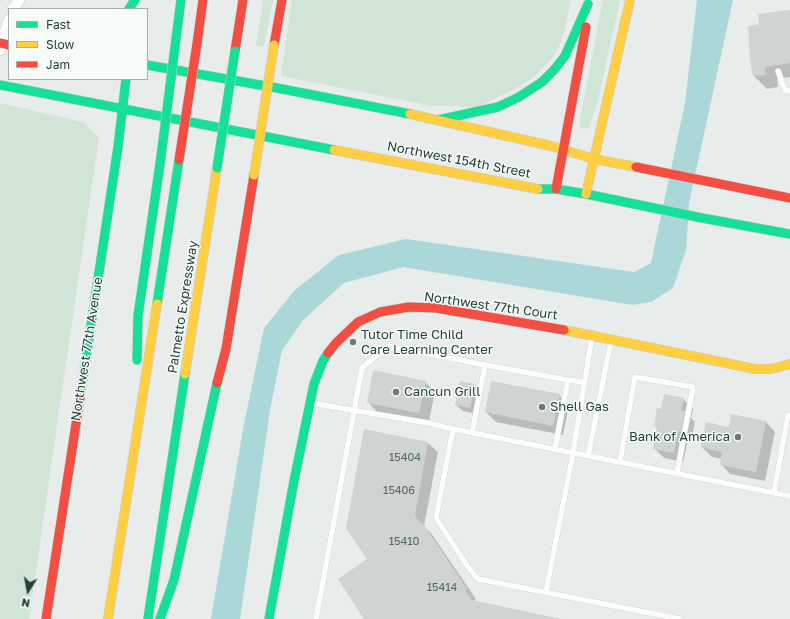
<!DOCTYPE html>
<html>
<head>
<meta charset="utf-8">
<style>
  body { margin:0 }
  #map { position:relative; width:790px; height:619px; overflow:hidden; background:#e8ecea; font-family:"Golos Text",sans-serif }
  canvas { display:block }
  .legend { position:absolute; left:8px; top:8px; width:140px; height:72px; box-sizing:border-box; background:#f7fbf8; border:1px solid #a3b0aa; margin:0; padding:5px 7px; list-style:none; font-size:12px; color:#254036 }
  .legend li { display:flex; align-items:center; gap:8px; height:20px }
  .legend b { width:20px; border:1px solid #a3b0aa }
  .north { position:absolute; left:8px; top:571px; width:40px; height:40px; -webkit-text-stroke:3px #f7fbf8; paint-order:stroke; rotate:191deg; font-size:11px; font-weight:700; line-height:16px; text-align:center; color:#254036 }
  .north::after { content:''; display:block; margin:auto; width:14px; height:18px; background:#254036; clip-path:polygon(50% 0,100% 100%,50% 72%,0 100%) }
</style>
</head>
<body>
<div id="map">
<canvas width="790" height="619"></canvas>
<ul class="legend">
<li><b style="height:5px;background:#16e098"></b>Fast</li>
<li><b style="height:5px;background:#ffcf43"></b>Slow</li>
<li><b style="height:5px;background:#f24e42"></b>Jam</li>
</ul>
<div class="north">N</div>
</div>
<script>
const ctx = document.querySelector('canvas').getContext('2d');
ctx.lineJoin = 'round';
function paint(path, color) {
  ctx.fillStyle = color;
  ctx.fill(path, 'evenodd');
}
function poly(rows) {
  const path = new Path2D();
  for (const r of rows) {
    path.moveTo(r[0], r[1]);
    for (let i = 2; i < r.length; i += 2) path.lineTo(r[i], r[i + 1]);
  }
  return path;
}
function strokePath(path, color, width, dash) {
  ctx.strokeStyle = color;
  ctx.lineWidth = width;
  ctx.lineCap = dash ? 'butt' : 'round';
  ctx.setLineDash(dash || []);
  ctx.stroke(path);
}
function write(font, color, halo, rows, align = 'center') {
  ctx.font = font + ' "Golos Text",sans-serif';
  ctx.lineWidth = 3;
  ctx.setLineDash([]);
  ctx.textBaseline = 'middle';
  ctx.strokeStyle = halo;
  ctx.fillStyle = color;
  for (const [text, x, y, turn = 0] of rows) {
    ctx.save();
    ctx.translate(x, y);
    ctx.rotate((+turn || 0) * Math.PI / 180);
    ctx.textAlign = isNaN(turn) ? turn : align;
    if (halo) ctx.strokeText(text, 0, 0);
    ctx.fillText(text, 0, 0);
    ctx.restore();
  }
}
const green = poly([
  [263,0,273,0,264,47,256,46],
  [292,0,571,0,565,30,559,47,551,60,535,76,522,85,478,107,432,106,281,76],
  [603,0,620,0,598,100,589,127,583,129,580,127,580,119],
  [0,103,83,122,99,137,29,619,0,619]
]);
const water = poly([
  [697,0,733,0,689,203,686,250,673,288,651,302,632,305,403,267,344,283,304,319,282,350,270,410,240,619,211,619,244,424,264,328,295,290,339,255,406,239,634,272,651,263,685,103]
]);
const shadow = poly([
  [790,11,790,77,777,79,778,87,767,89,754,76,751,60,760,25],
  [425,382,435,391,429,422,377,412,368,402],
  [475,385,481,392,476,414,463,411,456,405],
  [559,395,569,405,563,435,496,422,486,412],
  [683,399,693,409,691,418,695,422,691,441,688,440,683,462,664,458,654,448,658,429,655,426,662,410],
  [766,422,775,432,765,481,730,474,721,464,722,459,712,457,702,447,729,428],
  [365,430,428,443,438,452,424,526,431,533,476,599,474,600,476,602,560,619,365,619,369,559]
]);
const building = poly([
  [790,10,790,63,765,67,766,75,753,76,750,60,748,26,759,24,758,14],
  [373,370,426,381,419,413,367,403],
  [460,381,475,384,470,408,455,405],
  [491,381,560,394,553,426,485,412],
  [664,394,684,398,681,411,685,411,681,432,678,431,674,453,653,449,657,427,654,426,657,408,661,409],
  [731,414,766,421,756,472,720,465,722,452,701,447,706,422,729,427],
  [364,429,428,442,415,515,420,523,422,522,467,589,465,590,472,600,561,619,364,619,338,579,367,559,346,528]
]);
const lane = poly([
  [778,71,785,90,790,91],
  [568,380,584,382],
  [311,403,428,423,453,429,436,518,468,567,478,579,680,619],
  [453,429,790,496],
  [472,433,485,365,568,380,555,449],
  [588,456,611,341],
  [620,462,635,377,693,387,677,473],
  [774,492,788,415],
  [546,592,573,453,592,337],
  [316,619,362,368,388,346,485,365]
]);
const street = poly([
  [13,9,19,0],
  [0,50,9,20]
]);
const fast = poly([
  [129,9,135,0],
  [176,39,181,0],
  [147,65,277,88,410,114],
  [0,85,334,150],
  [438,120,498,107,519,97,542,82,554,70,565,56,588,4],
  [538,189,556,189,586,194,702,218,790,234],
  [157,304,179,160],
  [137,360,138,316,161,157],
  [80,398,118,147,126,79],
  [148,619,185,374],
  [160,619,174,580,217,383],
  [269,619,294,481,314,384,323,361,328,353]
]);
const slow = poly([
  [410,114,551,146,594,159,636,167],
  [334,150,538,189],
  [586,194,630,0],
  [564,330,755,369,771,369,790,364],
  [185,374,217,168],
  [108,619,157,304]
]);
const jam = poly([
  [0,43,9,45],
  [197,44,203,0],
  [274,45,282,0],
  [235,51,243,0],
  [636,167,790,198],
  [556,189,586,27],
  [328,353,336,343,358,322,380,312,409,307,436,308,564,330],
  [217,383,226,349,254,175],
  [46,619,80,398]
]);
const fastBridge = poly([
  [161,157,176,39],
  [217,168,235,51]
]);
const slowBridge = poly([
  [254,175,274,45]
]);
const jamBridge = poly([
  [179,160,197,44]
]);
const markers = [
  [353,342,4,"#697c75"],
  [396,392,4,"#697c75"],
  [542,407,4,"#697c75"],
  [738,437,4,"#697c75"]
];
const numberNames = [
  ["15404",405,458],
  ["15406",399,491],
  ["15410",404,542],
  ["15414",442,588]
];
const streetNames = [
  ["Northwest 154th Street",459,160,11],
  ["Northwest 77th Court",491,306,8],
  ["Palmetto Expressway",183,307,-81],
  ["Northwest 77th Avenue",87,349,-81]
];
const poiNames = [
  ["Tutor Time Child",361,335],
  ["Care Learning Center",361,350],
  ["Cancun Grill",404,392],
  ["Shell Gas",550,407],
  ["Bank of America",730,437,"right"]
];
paint(green, '#d1e5d6');
paint(water, '#aad7d8');
paint(shadow, '#0003');
paint(building, '#cfd3d1');
strokePath(lane, '#c5c9c7', 6);
strokePath(street, '#c5c9c7', 12);
strokePath(fast, '#c3cac7', 10);
strokePath(slow, '#c3cac7', 10);
strokePath(jam, '#c3cac7', 10);
strokePath(lane, '#fcfcfc', 5.5);
strokePath(street, '#fcfcfc', 11);
strokePath(fast, '#16e098', 9);
strokePath(slow, '#ffcf43', 9);
strokePath(jam, '#f24e42', 9);
strokePath(fastBridge, '#c3cac8', 10, []);
strokePath(slowBridge, '#c3cac8', 10, []);
strokePath(jamBridge, '#c3cac8', 10, []);
strokePath(fastBridge, '#16e098', 9);
strokePath(slowBridge, '#ffcf43', 9);
strokePath(jamBridge, '#f24e42', 9);
for (const [x, y, r, color] of markers) {
  const dot = new Path2D();
  dot.arc(x, y, r, 0, 2 * Math.PI);
  ctx.fillStyle = color;
  ctx.fill(dot);
  strokePath(dot, '#f7fbf8', 1.5);
}
write('11px', '#50665e', null, numberNames);
write('13px', '#254036', '#f7fbf8', streetNames);
write('13px', '#254036', '#f7fbf8', poiNames, 'left');
</script>
</body>
</html>
